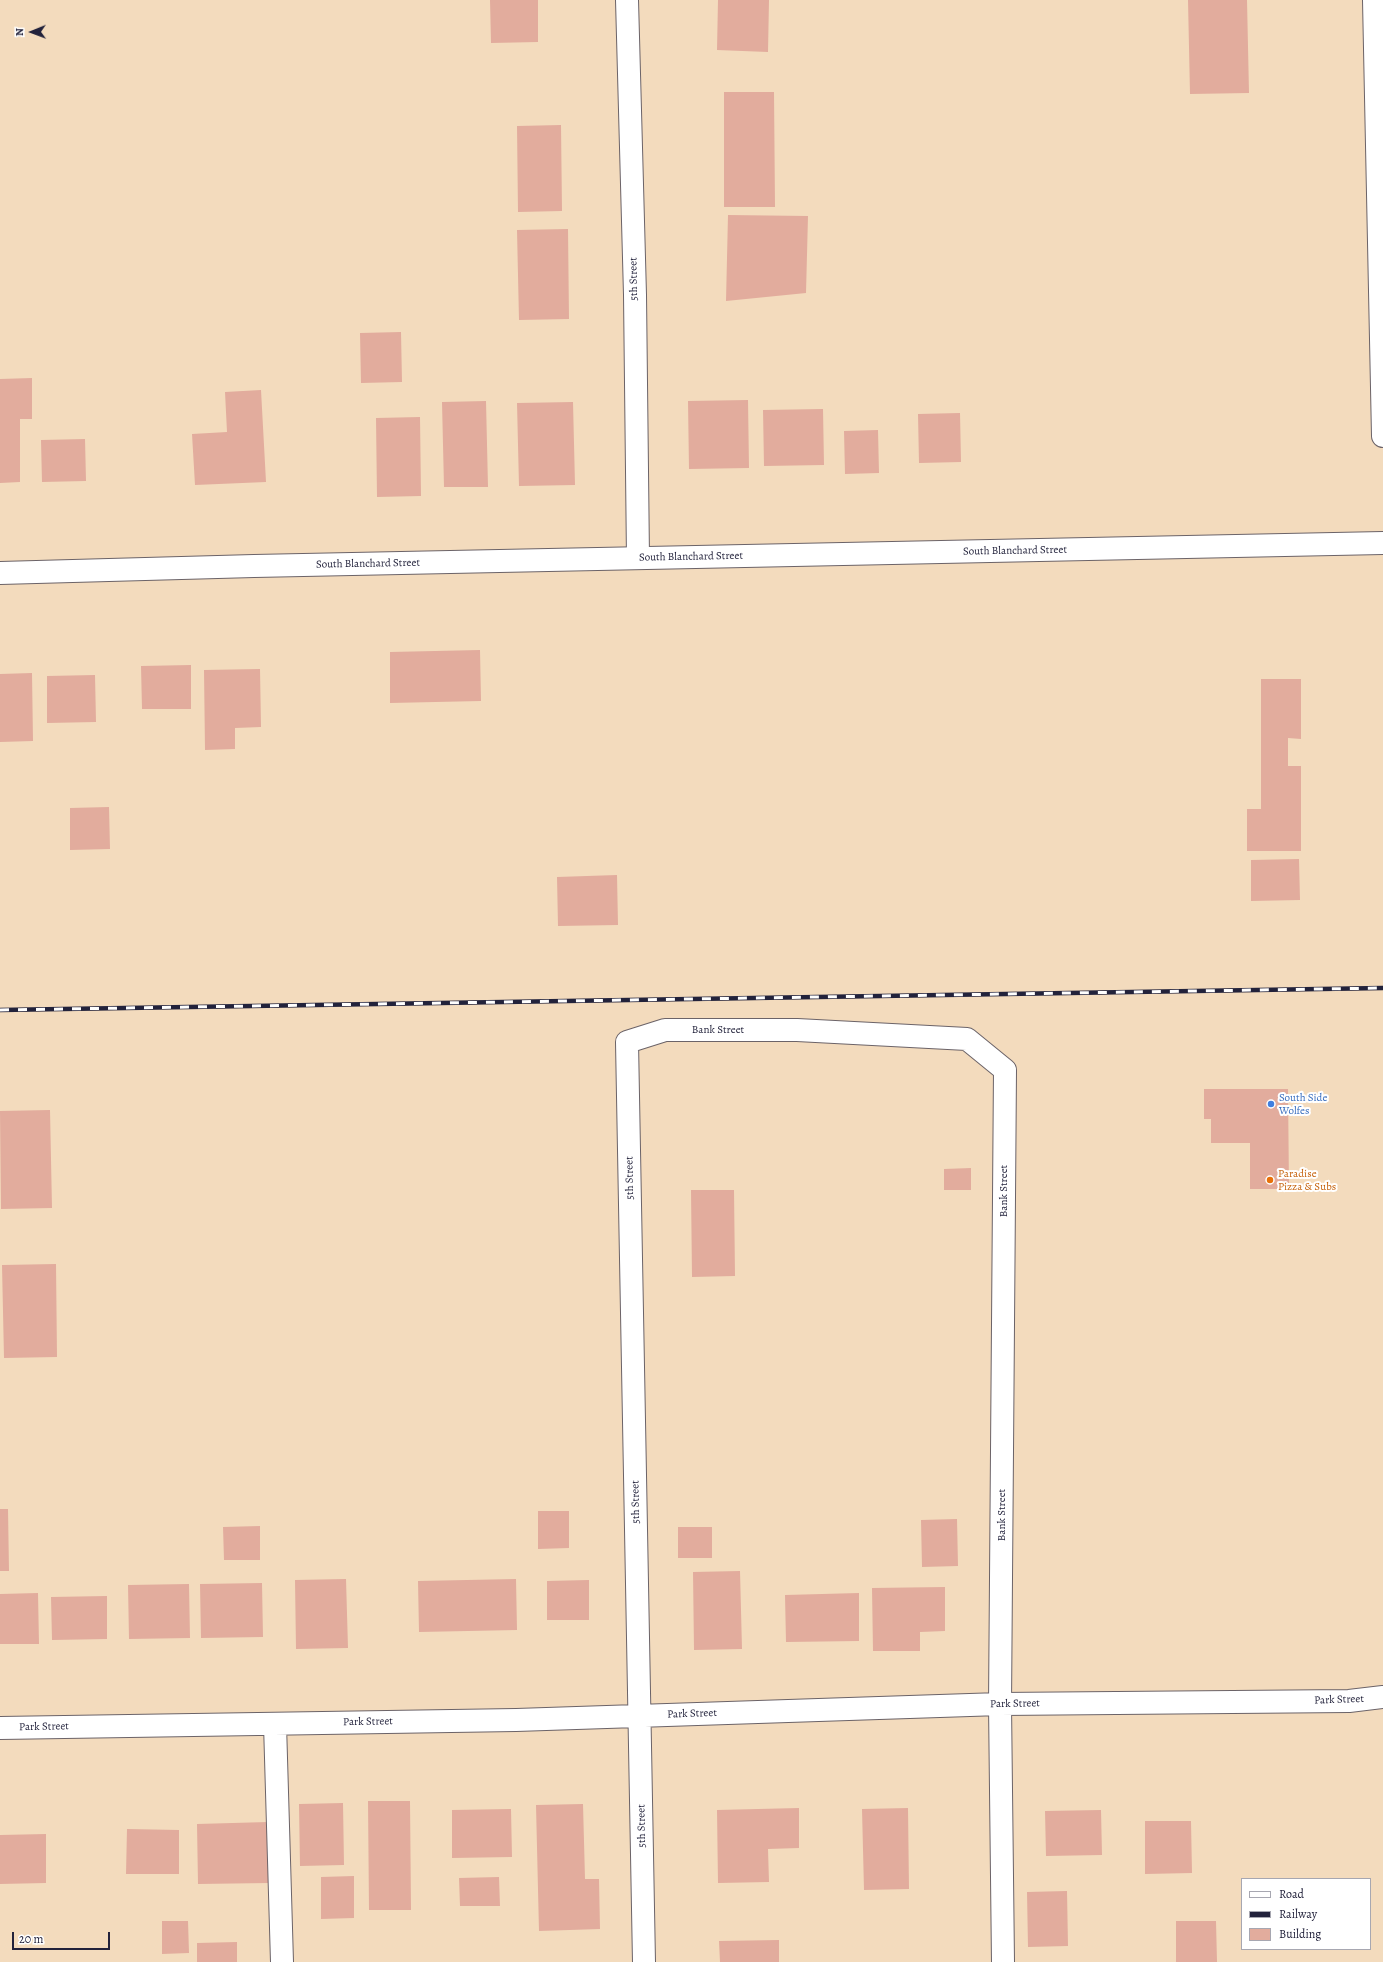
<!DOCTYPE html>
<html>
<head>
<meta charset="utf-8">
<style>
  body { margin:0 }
  #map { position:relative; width:1383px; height:1962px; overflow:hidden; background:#f3dbbd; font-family:Alegreya,serif }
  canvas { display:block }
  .legend { position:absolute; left:1241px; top:1878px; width:130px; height:72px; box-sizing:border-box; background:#fff; border:1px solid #a7a7b1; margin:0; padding:5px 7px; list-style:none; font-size:12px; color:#22223b }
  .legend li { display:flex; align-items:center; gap:8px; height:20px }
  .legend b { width:20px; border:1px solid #a7a7b1 }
  .north { position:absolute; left:12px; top:12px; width:40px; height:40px; -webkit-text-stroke:3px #fff; paint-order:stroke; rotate:269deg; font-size:11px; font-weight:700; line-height:16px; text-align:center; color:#22223b }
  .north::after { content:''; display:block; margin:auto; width:14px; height:18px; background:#22223b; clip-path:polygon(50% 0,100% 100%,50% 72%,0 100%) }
  .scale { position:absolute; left:12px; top:1932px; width:98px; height:18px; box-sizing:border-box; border:2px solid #22223b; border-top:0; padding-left:5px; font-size:12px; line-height:14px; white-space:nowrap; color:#22223b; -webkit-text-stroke:3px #fff; paint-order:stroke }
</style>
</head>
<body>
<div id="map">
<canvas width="1383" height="1962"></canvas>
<ul class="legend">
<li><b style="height:5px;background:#fff"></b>Road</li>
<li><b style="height:5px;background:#22223b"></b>Railway</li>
<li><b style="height:11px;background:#e2ac9d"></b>Building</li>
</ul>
<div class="north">N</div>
<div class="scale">20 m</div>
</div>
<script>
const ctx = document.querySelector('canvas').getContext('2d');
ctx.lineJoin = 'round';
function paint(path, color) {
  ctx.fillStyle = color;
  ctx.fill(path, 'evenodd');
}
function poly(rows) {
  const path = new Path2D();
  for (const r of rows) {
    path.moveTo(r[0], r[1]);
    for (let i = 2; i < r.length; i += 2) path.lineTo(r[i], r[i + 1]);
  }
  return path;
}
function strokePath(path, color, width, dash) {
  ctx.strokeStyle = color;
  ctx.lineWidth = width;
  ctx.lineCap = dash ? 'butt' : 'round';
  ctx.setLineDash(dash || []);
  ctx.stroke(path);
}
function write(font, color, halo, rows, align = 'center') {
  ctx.font = font + ' Alegreya,serif';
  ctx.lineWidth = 4;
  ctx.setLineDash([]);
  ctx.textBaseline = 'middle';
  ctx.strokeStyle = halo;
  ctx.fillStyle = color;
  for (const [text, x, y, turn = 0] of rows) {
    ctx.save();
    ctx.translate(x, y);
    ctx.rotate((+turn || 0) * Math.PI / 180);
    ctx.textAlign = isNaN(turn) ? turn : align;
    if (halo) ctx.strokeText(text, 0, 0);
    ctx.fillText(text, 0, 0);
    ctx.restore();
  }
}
const building = poly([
  [490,0,538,0,538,42,491,43],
  [718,0,769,0,768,52,717,50],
  [1188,0,1247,0,1249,93,1190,94],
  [724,92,774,92,775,207,724,207],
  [561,125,562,211,518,212,517,126],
  [728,215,808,216,806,293,726,301],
  [568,229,569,319,519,320,517,230],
  [401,332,402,382,361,383,360,333],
  [32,378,32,419,20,419,20,482,0,483,0,379],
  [261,390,266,482,195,485,192,434,227,432,225,392],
  [748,400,749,468,689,469,688,401],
  [486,401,488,487,444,487,442,402],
  [573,402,575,485,519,486,517,403],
  [823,409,824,465,764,466,763,410],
  [960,413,961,462,919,463,918,414],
  [420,417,421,496,377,497,376,418],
  [878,430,879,473,845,474,844,431],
  [85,439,86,481,42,482,41,440],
  [480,650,481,701,390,703,390,652],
  [191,665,191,709,142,709,141,666],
  [260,669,261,727,235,728,235,749,205,750,204,670],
  [32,673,33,741,0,742,0,674],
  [95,675,96,722,47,723,47,676],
  [1261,679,1301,679,1301,739,1288,738,1288,766,1301,766,1301,851,1247,851,1247,809,1261,809],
  [109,807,110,849,70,850,70,808],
  [1299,859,1300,900,1251,901,1251,860],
  [617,875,618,925,558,926,557,877],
  [1204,1089,1288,1089,1289,1189,1250,1189,1250,1143,1211,1143,1211,1119,1204,1119],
  [50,1110,52,1208,1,1209,0,1111],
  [971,1168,971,1190,944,1190,944,1169],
  [691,1190,734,1190,735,1276,692,1277],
  [56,1264,57,1357,4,1358,2,1265],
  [0,1509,8,1509,9,1571,0,1571],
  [538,1511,569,1511,569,1548,538,1549],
  [957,1519,958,1566,922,1567,921,1520],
  [260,1526,260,1560,224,1560,223,1527],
  [678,1527,712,1527,712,1558,678,1558],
  [740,1571,742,1649,694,1650,693,1572],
  [346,1579,348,1648,296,1649,295,1580],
  [516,1579,517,1630,419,1632,418,1581],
  [589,1580,589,1620,547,1620,547,1581],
  [262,1583,263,1637,201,1638,200,1584],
  [189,1584,190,1638,129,1639,128,1585],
  [945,1587,945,1631,920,1632,920,1651,873,1651,872,1588],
  [38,1593,39,1644,0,1644,0,1594],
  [859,1593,859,1641,786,1642,785,1595],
  [107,1596,107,1639,52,1640,51,1597],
  [368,1801,410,1801,411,1910,369,1910],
  [343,1803,344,1865,300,1866,299,1804],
  [583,1804,585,1879,599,1879,600,1929,539,1931,536,1805],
  [799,1808,799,1848,768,1849,769,1882,718,1883,717,1810],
  [908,1808,909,1889,864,1890,862,1809],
  [511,1809,512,1857,452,1858,452,1810],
  [1101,1810,1102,1855,1046,1856,1045,1811],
  [1145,1821,1191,1821,1192,1873,1145,1874],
  [268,1822,269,1883,198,1884,197,1824],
  [127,1829,179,1830,179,1874,126,1874],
  [46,1834,46,1883,0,1884,0,1835],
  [354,1876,354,1918,321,1919,321,1877],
  [499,1877,500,1906,460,1906,459,1878],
  [1067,1891,1068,1946,1028,1947,1027,1892],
  [162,1921,188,1921,189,1953,162,1954],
  [1176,1921,1216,1921,1217,1962,1176,1962],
  [779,1940,779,1962,720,1962,719,1941],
  [237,1942,237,1962,197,1962,197,1943]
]);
const minor = poly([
  [627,0,635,295,638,558],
  [275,1724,282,1962],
  [0,1728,516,1720,1000,1704,1349,1701,1383,1697],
  [644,1962,627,1042,665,1030,797,1030,967,1039,1005,1070,1000,1704,1003,1962]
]);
const tertiary = poly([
  [1374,0,1383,436],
  [0,573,254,566,1383,543]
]);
const rail = poly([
  [0,1010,1383,988]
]);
const markers = [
  [1271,1104,4,"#3f7fe0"],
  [1270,1180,4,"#e8710a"]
];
const streetNames = [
  ["5th Street",634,279,-91],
  ["South Blanchard Street",1015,551,-1],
  ["South Blanchard Street",691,557,-1],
  ["South Blanchard Street",368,564,-1],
  ["Bank Street",718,1030],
  ["5th Street",630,1178,-91],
  ["Bank Street",1004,1191,-90],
  ["5th Street",636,1502,-91],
  ["Bank Street",1002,1515,-90],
  ["Park Street",1339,1700,-2],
  ["Park Street",1015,1704,-1],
  ["Park Street",692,1714,-2],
  ["Park Street",368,1722,-1],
  ["Park Street",44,1727,-1],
  ["5th Street",642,1826,-91]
];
const shopNames = [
  ["South Side",1279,1098],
  ["Wolfes",1279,1111]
];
const foodNames = [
  ["Paradise",1278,1174],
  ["Pizza & Subs",1278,1187]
];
paint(building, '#e2ac9d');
strokePath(minor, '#6b6368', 24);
strokePath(tertiary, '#6b6368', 24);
strokePath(minor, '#fff', 22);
strokePath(tertiary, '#fff', 22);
strokePath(rail, '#22223b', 4.5);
strokePath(rail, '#fff', 3, [9]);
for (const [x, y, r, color] of markers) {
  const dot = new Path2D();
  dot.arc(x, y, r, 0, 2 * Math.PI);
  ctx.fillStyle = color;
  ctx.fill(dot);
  strokePath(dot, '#fff', 1.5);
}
write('11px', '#22223b', '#fff', streetNames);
write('11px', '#366cbe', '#fff', shopNames, 'left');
write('11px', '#c56008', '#fff', foodNames, 'left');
</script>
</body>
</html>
